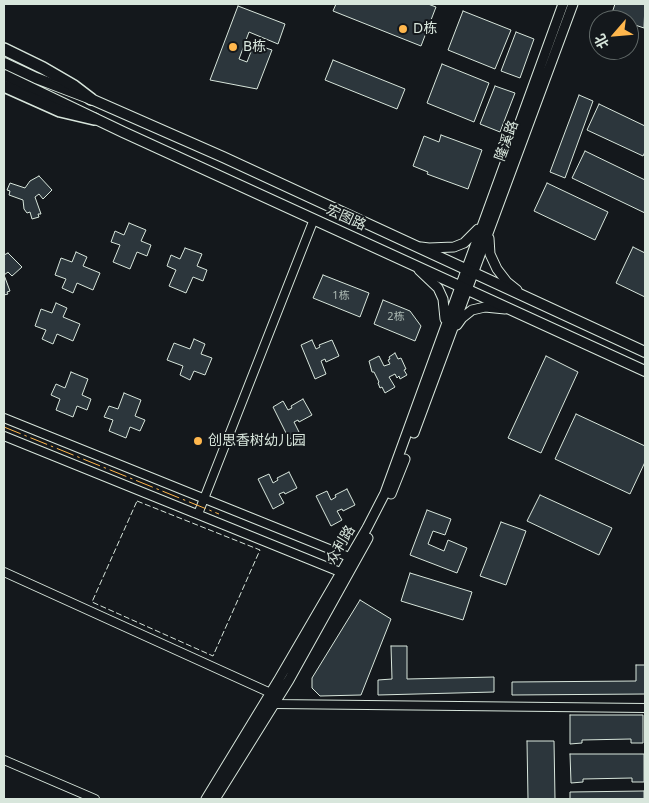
<!DOCTYPE html>
<html>
<head>
<meta charset="utf-8">
<style>
  body { margin:0 }
  #map { position:relative; width:649px; height:803px; overflow:hidden; background:#14181c; font-family:"Noto Sans","Noto Sans SC",sans-serif }
  canvas { display:block }
  .frame { position:absolute; inset:0; border:5px solid #d8e6dc; pointer-events:none }
  .north { position:absolute; left:589px; top:10px; width:50px; height:50px; box-sizing:border-box; background:#14181c; border:1px solid #626a69; border-radius:50%; rotate:243deg; font-size:14px; font-weight:700; line-height:20px; text-align:center; color:#d8e6dc }
  .north::after { content:''; display:block; margin:auto; width:18px; height:22px; background:#ffb74d; clip-path:polygon(50% 0,100% 100%,50% 72%,0 100%) }
</style>
</head>
<body>
<div id="map">
<canvas width="649" height="803"></canvas>
<div class="frame"></div>
<div class="north">北</div>
</div>
<script>
const ctx = document.querySelector('canvas').getContext('2d');
ctx.lineJoin = 'round';
function paint(path, color) {
  ctx.fillStyle = color;
  ctx.fill(path, 'evenodd');
}
function poly(rows) {
  const path = new Path2D();
  for (const r of rows) {
    path.moveTo(r[0], r[1]);
    for (let i = 2; i < r.length; i += 2) path.lineTo(r[i], r[i + 1]);
  }
  return path;
}
function strokePath(path, color, width, dash) {
  ctx.strokeStyle = color;
  ctx.lineWidth = width;
  ctx.lineCap = dash ? 'butt' : 'round';
  ctx.setLineDash(dash || []);
  ctx.stroke(path);
}
function write(font, color, halo, rows, align = 'center') {
  ctx.font = font + ' "Noto Sans","Noto Sans SC",sans-serif';
  ctx.lineWidth = 4;
  ctx.setLineDash([]);
  ctx.textBaseline = 'middle';
  ctx.strokeStyle = halo;
  ctx.fillStyle = color;
  for (const [text, x, y, turn = 0] of rows) {
    ctx.save();
    ctx.translate(x, y);
    ctx.rotate((+turn || 0) * Math.PI / 180);
    ctx.textAlign = isNaN(turn) ? turn : align;
    if (halo) ctx.strokeText(text, 0, 0);
    ctx.fillText(text, 0, 0);
    ctx.restore();
  }
}
const building = poly([
  [336,4,428,4,436,7,421,46,333,11,336,4],
  [615,4,645,4,644,28,629,23,629,20,622,20,611,16,615,4],
  [238,6,285,24,278,44,249,32,239,59,247,62,254,44,272,50,257,89,210,80,238,6],
  [463,11,511,30,495,69,448,50,463,11],
  [516,32,534,39,520,78,501,71,516,32],
  [333,60,405,89,397,109,325,80,333,60],
  [442,64,489,83,474,122,427,103,442,64],
  [495,86,515,93,500,132,480,124,495,86],
  [579,95,593,101,565,178,550,172,579,95],
  [599,104,645,126,645,152,643,156,587,130,599,104],
  [441,135,482,150,468,189,427,174,428,172,413,166,424,136,439,142,441,135],
  [585,151,645,180,645,213,572,178,585,151],
  [39,176,52,190,43,199,39,194,35,197,41,214,38,214,39,217,32,219,30,212,27,213,24,209,23,200,9,195,10,191,7,190,10,183,25,188,30,181,39,176],
  [547,183,608,212,595,240,534,211,547,183],
  [129,223,146,230,141,241,151,245,147,256,137,252,130,269,113,262,120,245,111,242,115,231,124,235,129,223],
  [633,247,645,253,645,297,616,283,633,247],
  [185,248,202,254,197,266,207,270,203,281,193,277,186,293,169,286,176,270,167,266,171,255,180,259,185,248],
  [76,252,87,257,83,266,100,273,93,290,77,283,73,293,62,288,66,279,55,275,61,258,72,262,76,252],
  [8,253,22,267,12,276,8,272,4,275,10,291,7,292,8,294,4,295,4,255,8,253],
  [323,275,369,293,360,317,313,298,323,275],
  [383,300,410,311,421,326,415,341,374,324,383,300],
  [56,303,67,308,63,317,80,324,73,341,57,334,53,344,42,339,46,330,35,326,41,309,52,313,56,303],
  [194,339,205,344,201,354,212,358,205,375,194,371,190,380,180,375,183,366,167,360,174,343,190,349,194,339],
  [312,340,316,349,320,347,319,345,332,340,339,356,326,362,325,359,321,361,326,374,315,379,301,345,312,340],
  [395,353,398,359,401,358,406,369,404,370,407,375,400,379,399,376,397,378,395,374,389,377,395,387,385,393,382,387,380,388,378,383,379,382,374,372,372,372,369,361,379,356,384,366,390,364,388,360,390,359,389,357,395,353],
  [546,356,578,372,541,453,508,438,546,356],
  [71,372,88,379,82,395,91,399,87,410,77,406,73,417,56,410,60,399,51,395,56,384,65,388,71,372],
  [124,393,141,400,135,416,145,420,140,431,130,427,126,438,109,431,113,420,104,417,109,406,118,409,124,393],
  [303,399,312,415,299,422,298,420,294,422,300,434,289,439,273,407,283,401,288,410,292,408,291,406,303,399],
  [576,414,645,446,645,462,630,494,555,459,576,414],
  [289,472,297,488,285,494,284,492,279,494,284,503,273,509,258,479,269,474,273,483,278,480,277,478,289,472],
  [347,489,355,505,343,511,342,509,337,511,342,520,331,526,316,496,327,491,331,500,336,497,335,495,347,489],
  [540,495,612,528,599,555,527,521,540,495],
  [427,510,451,519,445,535,433,531,428,544,444,551,448,540,467,548,457,573,410,555,427,510],
  [501,522,526,531,506,585,480,576,501,522],
  [410,573,472,592,463,620,401,601,410,573],
  [360,600,391,619,361,695,320,696,312,688,312,678,360,600],
  [391,646,407,646,407,679,494,677,494,692,378,695,378,680,392,679,391,646],
  [636,665,645,665,645,694,512,695,512,682,636,681,636,665],
  [570,715,643,715,643,743,631,743,631,739,582,740,582,743,570,744,570,715],
  [527,741,554,741,555,799,528,799,527,741],
  [570,754,644,754,644,782,632,782,632,778,583,779,583,782,571,783,570,754],
  [644,791,644,799,570,799,570,792,644,791]
]);
const minor = poly([
  [4,418,354,559],
  [4,436,345,574],
  [198,514,314,219],
  [4,572,275,695],
  [274,704,645,708],
  [4,760,95,799]
]);
const tertiary = poly([
  [489,238,490,254,497,269,507,282,517,290],
  [421,247,429,248,454,247,464,243,478,229],
  [419,270,438,288,443,299,445,319],
  [457,325,462,318,472,310,485,307,505,309],
  [414,433,573,4],
  [391,494,405,459],
  [206,799,279,679,367,528,385,493,563,4],
  [215,799,289,680,368,538]
]);
const secondary = poly([
  [4,63,36,78,91,99,223,157,645,352],
  [4,75,123,132,645,371]
]);
const primary = poly([
  [4,49,43,68,74,86,91,99],
  [4,86,60,111,94,119]
]);
const fence = poly([
  [137,501,260,550,213,656,92,602,137,501]
]);
const power = poly([
  [4,427,219,514]
]);
const markers = [
  [403,29,5,"#ffb74d"],
  [233,47,5,"#ffb74d"],
  [198,441,5,"#ffb74d"]
];
const numberNames = [
  ["1栋",341,296],
  ["2栋",396,317]
];
const poiNames = [
  ["D栋",413,29],
  ["B栋",243,47],
  ["创思香树幼儿园",208,441]
];
const streetNames = [
  ["隆溪路",507,141,-70],
  ["宏图路",346,218,24],
  ["众利路",341,545,-59]
];
paint(building, '#2c363c');
strokePath(building, '#d8e6dc', 1);
strokePath(minor, '#d8e6dc', 10);
strokePath(tertiary, '#d8e6dc', 11);
strokePath(secondary, '#d8e6dc', 12);
strokePath(primary, '#d8e6dc', 14);
strokePath(minor, '#14181c', 8);
strokePath(tertiary, '#14181c', 9);
strokePath(secondary, '#14181c', 10);
strokePath(primary, '#14181c', 11);
strokePath(fence, '#d8e6dc', 1, [6, 2.5]);
strokePath(power, '#ffb74d', 1, [18, 4, 2.5, 4]);
for (const [x, y, r, color] of markers) {
  const dot = new Path2D();
  dot.arc(x, y, r, 0, 2 * Math.PI);
  ctx.fillStyle = color;
  ctx.fill(dot);
  strokePath(dot, '#14181c', 2);
}
write('11px', '#adbab4', null, numberNames);
write('14px', '#d8e6dc', '#14181c', poiNames, 'left');
write('14px', '#d8e6dc', '#14181c', streetNames);
</script>
</body>
</html>
